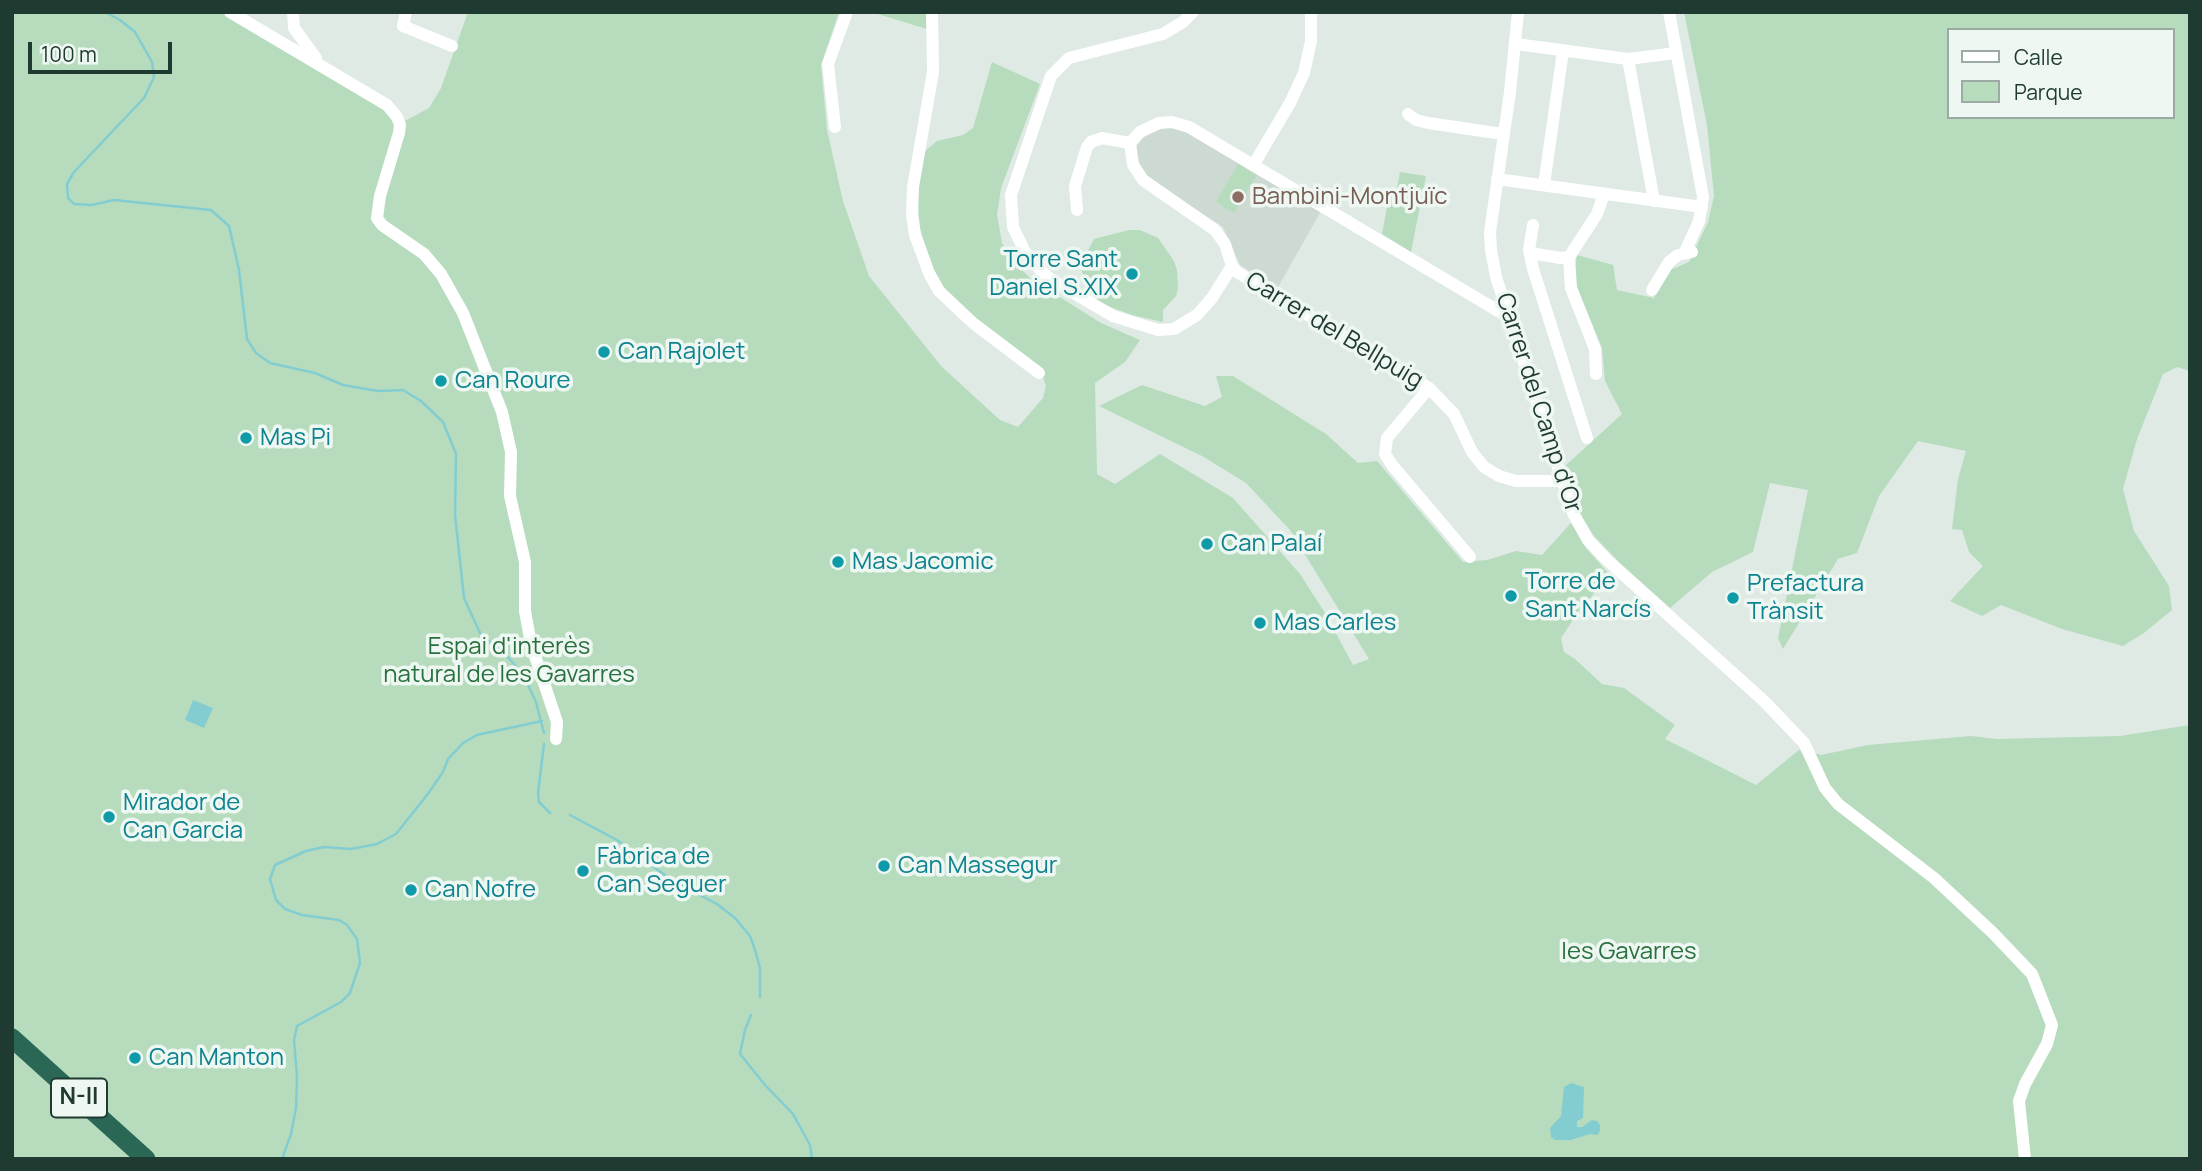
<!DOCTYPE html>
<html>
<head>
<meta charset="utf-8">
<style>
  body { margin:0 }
  #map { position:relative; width:2202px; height:1171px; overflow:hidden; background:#deeae3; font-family:Manrope,sans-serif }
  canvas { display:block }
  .frame { position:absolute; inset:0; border:14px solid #1f3a30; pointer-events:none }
  .legend { position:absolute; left:1947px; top:28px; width:228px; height:91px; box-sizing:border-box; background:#eef7f2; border:2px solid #9baba4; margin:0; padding:9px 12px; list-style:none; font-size:21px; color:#1f3a30 }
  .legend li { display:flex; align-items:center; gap:14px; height:35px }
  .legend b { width:35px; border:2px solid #9baba4 }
  .scale { position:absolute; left:28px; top:42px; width:144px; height:32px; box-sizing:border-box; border:4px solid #1f3a30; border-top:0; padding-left:9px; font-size:21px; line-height:24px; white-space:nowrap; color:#1f3a30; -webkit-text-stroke:5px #eef7f2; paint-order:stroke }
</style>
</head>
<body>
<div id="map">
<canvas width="2202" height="1171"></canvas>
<div class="frame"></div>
<ul class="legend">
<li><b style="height:9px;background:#fff"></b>Calle</li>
<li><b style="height:19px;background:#b6dcbd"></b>Parque</li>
</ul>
<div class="scale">100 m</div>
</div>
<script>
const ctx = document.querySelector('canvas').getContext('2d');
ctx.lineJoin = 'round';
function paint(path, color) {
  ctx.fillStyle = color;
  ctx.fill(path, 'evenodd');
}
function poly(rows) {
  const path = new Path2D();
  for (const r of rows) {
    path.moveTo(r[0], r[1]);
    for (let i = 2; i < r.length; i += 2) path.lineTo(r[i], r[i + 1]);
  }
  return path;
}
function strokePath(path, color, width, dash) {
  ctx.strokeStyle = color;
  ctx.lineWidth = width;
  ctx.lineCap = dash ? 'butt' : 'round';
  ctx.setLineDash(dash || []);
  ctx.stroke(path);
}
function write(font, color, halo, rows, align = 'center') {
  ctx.font = font + ' Manrope,sans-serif';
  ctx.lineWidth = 7;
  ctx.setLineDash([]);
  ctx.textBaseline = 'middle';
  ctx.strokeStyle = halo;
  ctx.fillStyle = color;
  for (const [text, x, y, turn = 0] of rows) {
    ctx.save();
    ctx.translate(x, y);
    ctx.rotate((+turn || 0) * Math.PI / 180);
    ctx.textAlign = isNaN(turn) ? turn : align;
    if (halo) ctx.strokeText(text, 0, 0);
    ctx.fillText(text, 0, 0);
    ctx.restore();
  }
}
const built = poly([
  [1169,126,1181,129,1321,211,1277,289,1240,265,1223,227,1156,184,1146,174,1137,159,1136,147,1145,135]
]);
const green = poly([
  [12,12,223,12,405,121,429,108,441,88,468,12,839,12,821,65,827,130,843,201,869,276,942,367,1000,420,1018,427,1043,398,1046,386,1040,368,985,327,948,294,935,277,920,228,917,195,924,152,937,141,963,135,973,128,992,62,1040,84,1001,188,997,215,1002,243,1016,264,1031,279,1101,323,1140,340,1125,362,1095,383,1097,474,1115,484,1160,454,1233,498,1300,574,1325,613,1353,665,1369,659,1290,530,1246,483,1202,456,1099,406,1142,385,1205,406,1222,397,1216,376,1233,376,1326,434,1358,463,1377,461,1463,562,1487,560,1516,551,1542,555,1571,523,1586,548,1610,575,1579,611,1561,638,1564,652,1575,659,1602,684,1624,688,1675,725,1665,739,1756,785,1799,750,1821,755,1868,745,1971,736,1997,739,2120,736,2190,725,2190,1159,12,1159],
  [871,12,928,12,927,29],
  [1684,12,2190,12,2190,371,2177,367,2163,374,2137,439,2123,489,2134,531,2169,586,2172,610,2144,633,2123,646,2062,629,2001,605,1982,616,1950,601,1983,566,1969,552,1962,530,1952,529,1958,479,1966,451,1918,441,1879,496,1857,553,1838,559,1783,649,1778,638,1808,490,1770,483,1753,552,1712,572,1670,608,1621,564,1594,536,1576,507,1564,467,1622,414,1605,381,1602,348,1573,277,1577,255,1613,265,1617,290,1654,298,1661,281,1670,270,1689,262,1708,222,1714,196,1707,125],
  [1948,30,2172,30,2172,117,1948,117],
  [1238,164,1257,175,1234,213,1216,202],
  [1400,172,1426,176,1423,192,1397,188],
  [1390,191,1422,196,1411,252,1382,234],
  [1129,230,1140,230,1158,238,1174,261,1177,270,1178,289,1176,296,1163,310,1163,322,1132,315,1100,303,1088,288,1084,280,1082,271,1084,259,1094,239]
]);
const water = poly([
  [193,700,213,708,204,728,185,720],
  [1571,1083,1584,1087,1583,1118,1577,1121,1577,1127,1582,1127,1592,1120,1597,1121,1600,1125,1600,1131,1597,1135,1590,1134,1571,1140,1555,1140,1551,1137,1550,1128,1561,1116,1564,1087]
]);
const stream = poly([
  [105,12,120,20,135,32,152,62,154,77,144,98,74,172,67,184,68,198,74,204,92,205,114,200,211,210,229,226,239,270,247,339,256,353,270,363,315,373,343,385,378,391,403,390,421,401,443,422,456,454,455,515,464,598,481,635,505,654,523,674,536,702,544,733],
  [544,744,538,793,539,802,550,813],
  [570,815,617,840,673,881,717,904,735,918,750,936,755,950,760,968,760,997],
  [751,1015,745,1030,740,1054,765,1085,793,1114,810,1145,812,1159],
  [282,1159,291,1134,296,1108,297,1077,294,1040,297,1026,341,1002,350,993,360,963,357,939,347,925,339,920,302,915,285,909,276,900,270,879,275,865,306,851,324,847,351,849,377,844,396,834,427,795,443,772,448,759,463,743,477,735,542,721]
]);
const minor = poly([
  [230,12,387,105,397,117,400,125,399,133,380,196,377,218,382,225,424,254,441,274,463,313,502,412,511,452,510,496,525,562,525,611,531,644,557,722,556,739],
  [293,12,294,28,316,58],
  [406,12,403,26,452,46],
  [932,12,933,72,913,187,912,215,915,235,929,273,939,291,973,323,1039,373],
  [1193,12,1183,22,1163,34,1069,58,1051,76,1011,195,1013,227,1025,252,1043,273,1055,282,1113,316,1158,330,1174,329,1197,315,1212,298,1232,266],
  [1518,12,1510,92,1490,232,1491,250,1496,277,1573,513,1588,540,1607,560,1764,701,1804,743,1825,788,1838,804,1934,878,1993,933,2032,974,2052,1025,2047,1044,2025,1084,2019,1101,2025,1159],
  [1669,12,1703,197,1699,221,1685,252],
  [1516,44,1628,59,1676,53],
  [1628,59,1654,201],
  [1408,114,1416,120,1428,123,1503,134],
  [835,127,828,64,847,12],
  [1254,164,1290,103,1304,73,1311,41,1311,12],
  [1497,179,1702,207],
  [1544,185,1563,51],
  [1077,210,1075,186,1087,147,1091,142,1102,138,1130,143],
  [1533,225,1529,250,1533,269,1587,438],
  [1531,253,1560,258,1569,257],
  [1652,290,1669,262,1678,255,1692,252],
  [1510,318,1189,127,1172,122,1159,123,1140,132,1130,143,1133,165,1143,180,1215,230,1225,244,1232,266,1237,272,1429,388,1454,414,1472,452,1484,467,1499,476,1516,481,1562,481],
  [1596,374,1595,349,1571,288,1569,257,1597,214,1604,194],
  [1429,388,1387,438,1385,454,1392,465,1470,557]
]);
const highway = poly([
  [12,1038,146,1159]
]);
const markers = [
  [1238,197,7,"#8d6e63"],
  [1132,274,7,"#0f9aa8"],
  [604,352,7,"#0f9aa8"],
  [441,381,7,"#0f9aa8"],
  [246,438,7,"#0f9aa8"],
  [1207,544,7,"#0f9aa8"],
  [838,562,7,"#0f9aa8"],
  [1511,596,7,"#0f9aa8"],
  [1733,598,7,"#0f9aa8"],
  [1260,623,7,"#0f9aa8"],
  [109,817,7,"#0f9aa8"],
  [884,866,7,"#0f9aa8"],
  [583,871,7,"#0f9aa8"],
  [411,890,7,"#0f9aa8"],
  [135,1058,7,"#0f9aa8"]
];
const shields = [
  [79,1098,56]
];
const shieldNames = [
  ["N-II",79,1098]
];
const educationNames = [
  ["Bambini-Montjuïc",1252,197]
];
const cultureNames = [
  ["Torre Sant",1118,260,"right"],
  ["Daniel S.XIX",1118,288,"right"],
  ["Can Rajolet",618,352],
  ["Can Roure",455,381],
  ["Mas Pi",260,438],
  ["Can Palaí",1221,544],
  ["Mas Jacomic",852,562],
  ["Torre de",1525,582],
  ["Sant Narcís",1525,610],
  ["Prefactura",1747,584],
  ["Trànsit",1747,612],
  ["Mas Carles",1274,623],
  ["Mirador de",123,803],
  ["Can Garcia",123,831],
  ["Fàbrica de",597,857],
  ["Can Seguer",597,885],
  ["Can Massegur",898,866],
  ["Can Nofre",425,890],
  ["Can Manton",149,1058]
];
const streetNames = [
  ["Carrer del Bellpuig",1334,331,31],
  ["Carrer del Camp d'Or",1538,403,72]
];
const parkNames = [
  ["Espai d'interès",509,647],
  ["natural de les Gavarres",509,675],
  ["les Gavarres",1629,952]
];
paint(built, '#ccdad2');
paint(green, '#b6dcbd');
paint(water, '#83cdd1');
strokePath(stream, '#83cdd1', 2.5);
strokePath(minor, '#fff', 12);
strokePath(highway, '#2a6755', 19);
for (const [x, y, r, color] of markers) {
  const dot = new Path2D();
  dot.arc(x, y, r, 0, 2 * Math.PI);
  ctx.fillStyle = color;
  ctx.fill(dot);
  strokePath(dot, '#eef7f2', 2.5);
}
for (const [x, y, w] of shields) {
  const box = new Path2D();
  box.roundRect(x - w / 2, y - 19.5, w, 39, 5);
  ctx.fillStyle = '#eef7f2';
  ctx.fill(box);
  strokePath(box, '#1f3a30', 2);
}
write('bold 23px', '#1f3a30', null, shieldNames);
write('24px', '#785e54', '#eef7f2', educationNames, 'left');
write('24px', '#0d838f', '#eef7f2', cultureNames, 'left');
write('24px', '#1f3a30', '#eef7f2', streetNames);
write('24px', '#29713e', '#eef7f2', parkNames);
</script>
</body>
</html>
